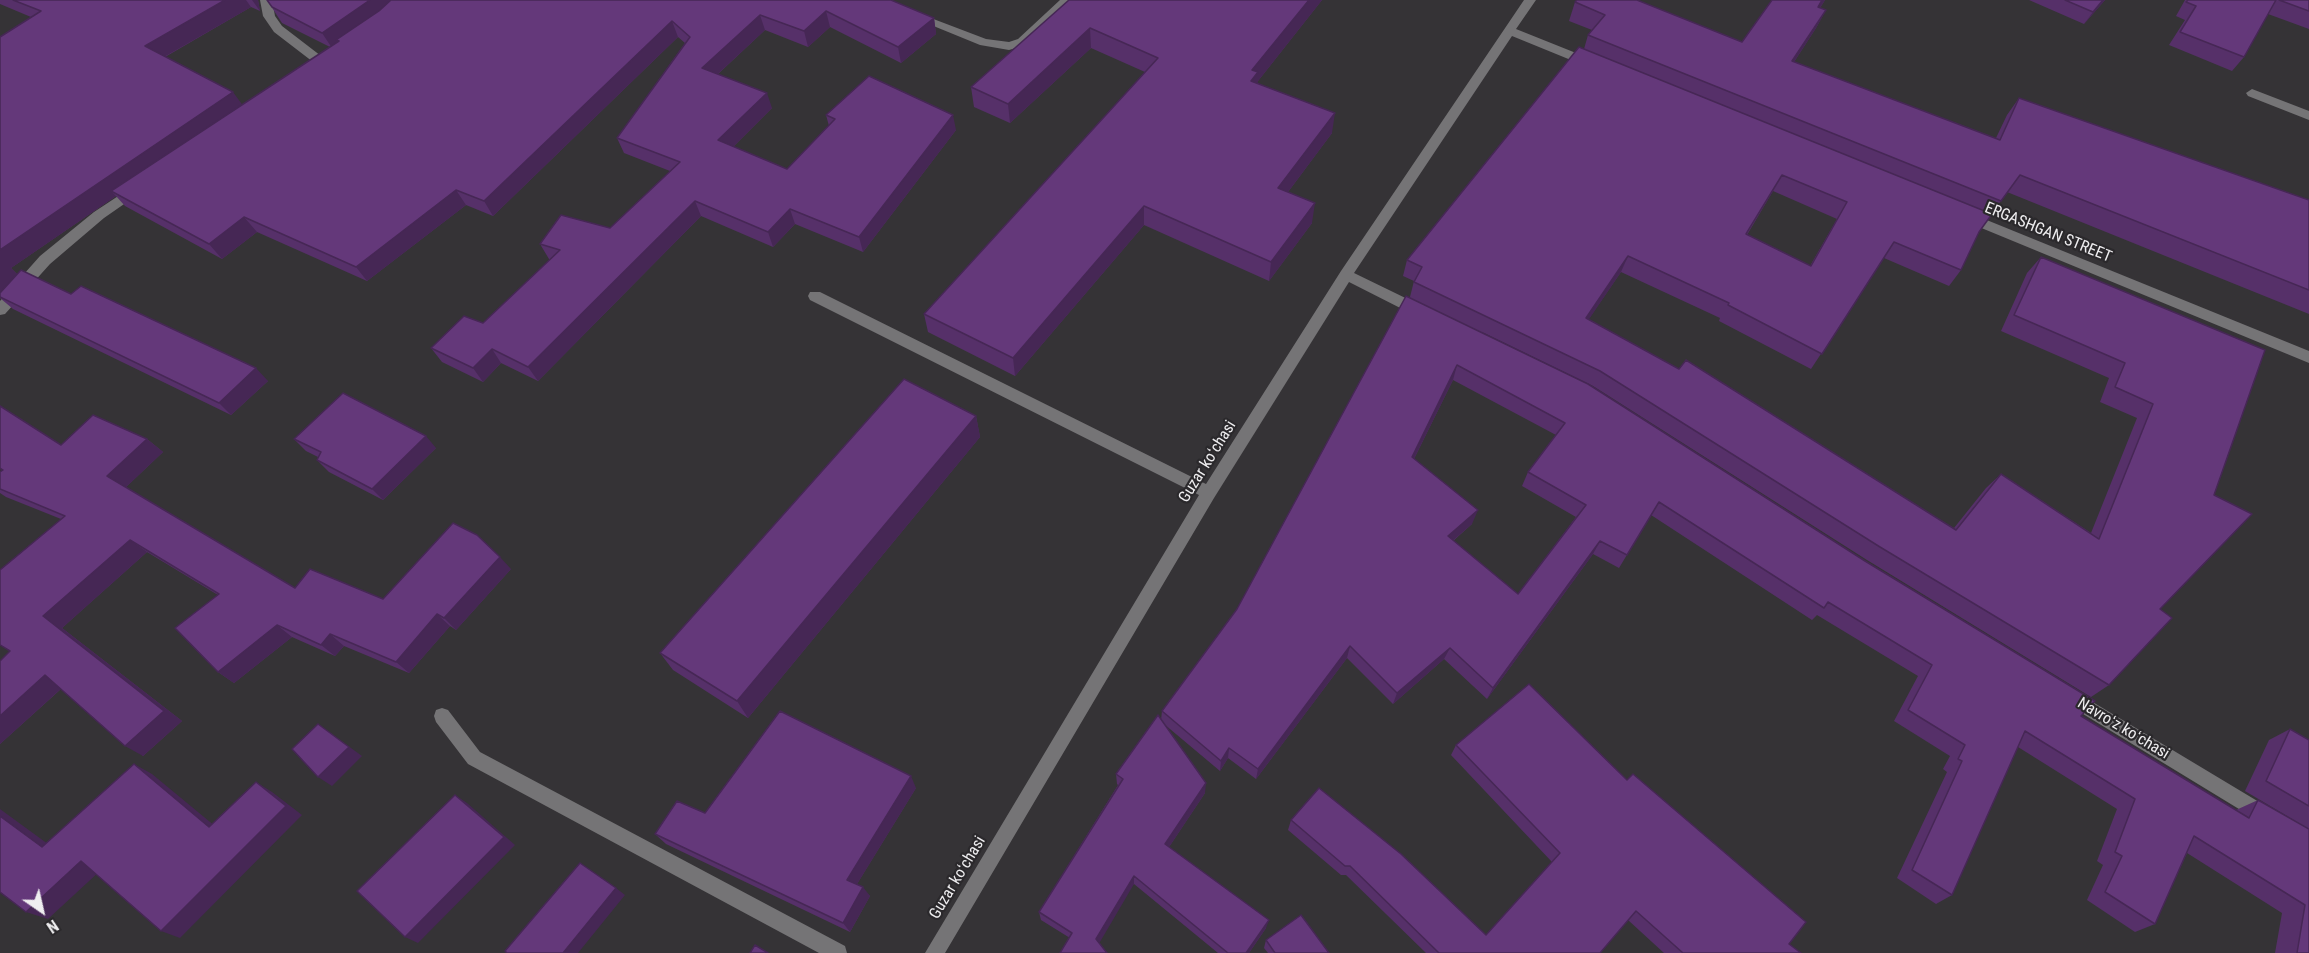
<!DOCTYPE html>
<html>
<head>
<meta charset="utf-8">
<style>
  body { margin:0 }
  #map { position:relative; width:2309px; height:953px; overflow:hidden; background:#353336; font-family:"Roboto Condensed",sans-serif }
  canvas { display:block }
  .north { position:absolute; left:12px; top:881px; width:60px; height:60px; -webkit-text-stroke:4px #2b292c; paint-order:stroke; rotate:146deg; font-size:16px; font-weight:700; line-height:24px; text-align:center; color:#efeef0 }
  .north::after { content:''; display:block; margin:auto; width:21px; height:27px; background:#efeef0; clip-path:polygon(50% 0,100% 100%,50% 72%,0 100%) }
</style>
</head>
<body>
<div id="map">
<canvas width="2309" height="953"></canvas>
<div class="north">N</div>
</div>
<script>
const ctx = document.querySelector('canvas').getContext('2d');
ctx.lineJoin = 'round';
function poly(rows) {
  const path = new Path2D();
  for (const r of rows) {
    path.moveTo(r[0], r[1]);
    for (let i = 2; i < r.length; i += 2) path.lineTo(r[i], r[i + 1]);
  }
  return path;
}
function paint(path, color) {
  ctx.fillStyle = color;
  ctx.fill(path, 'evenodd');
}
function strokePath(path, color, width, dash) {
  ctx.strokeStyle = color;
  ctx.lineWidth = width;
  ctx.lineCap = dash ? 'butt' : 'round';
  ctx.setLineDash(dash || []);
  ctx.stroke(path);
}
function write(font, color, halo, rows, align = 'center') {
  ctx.font = font + ' "Roboto Condensed",sans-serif';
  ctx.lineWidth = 4.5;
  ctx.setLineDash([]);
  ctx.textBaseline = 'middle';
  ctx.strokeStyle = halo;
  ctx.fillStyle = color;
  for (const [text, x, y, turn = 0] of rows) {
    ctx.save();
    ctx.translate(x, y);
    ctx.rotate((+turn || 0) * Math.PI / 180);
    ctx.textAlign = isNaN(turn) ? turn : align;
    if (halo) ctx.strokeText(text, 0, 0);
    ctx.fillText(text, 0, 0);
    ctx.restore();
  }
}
const minor = poly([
  [260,0,272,0,275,16,282,26,325,59,325,65,317,65,274,32,263,16,260,0],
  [1060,0,1073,0,1026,45,1009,50,980,45,909,16,915,12,986,39,1009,42,1018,39,1060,0],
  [1524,0,1536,0,1516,29,1596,61,1596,67,1588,67,1512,36,1354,273,1426,308,1428,312,1426,316,1416,316,1349,282,1214,498,945,953,925,953,1199,495,810,300,808,296,810,292,820,292,1206,484,1341,271,1524,0],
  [2252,89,2309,111,2309,120,2248,96,2246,93,2252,89],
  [135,185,140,187,141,190,140,193,104,218,50,264,5,314,0,315,0,301,40,256,94,212,135,185],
  [1967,212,2309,351,2309,363,1962,220,1960,217,1967,212],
  [2071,689,2269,808,2272,814,2269,820,2263,823,2257,820,2065,703,2063,697,2065,691,2071,689],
  [442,708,448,710,480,752,845,946,847,953,819,953,468,764,436,722,434,716,436,710,442,708]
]);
const wall = poly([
  [0,0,258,0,260,11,251,7,165,57,242,105,330,47,282,23,267,0,891,0,934,18,936,34,901,63,830,27,808,47,765,30,718,74,772,108,733,147,787,169,829,126,826,115,956,130,863,252,795,224,773,247,701,216,538,381,501,363,483,382,442,362,431,348,483,323,550,260,549,259,540,244,610,228,670,171,624,153,617,138,685,43,678,37,493,216,466,205,367,281,257,232,222,259,125,206,116,196,11,268,17,274,71,294,268,381,231,415,13,309,0,298,0,37,31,17,0,4],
  [1069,0,1322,0,1258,81,1257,83,1332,133,1288,192,1312,223,1269,281,1144,225,1015,376,928,332,924,314,1145,72,1091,48,1010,123,974,107,971,87],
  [1577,0,1640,0,1639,1,1742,42,1772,0,1825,0,1820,8,1826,10,1816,28,1794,62,1996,138,2007,115,2019,98,2309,200,2309,314,2007,192,1979,232,1961,270,1949,286,1884,258,1811,369,1719,321,1720,318,1621,272,1588,320,1954,528,1986,488,2001,474,2091,533,2137,418,2100,402,2109,378,2001,331,2027,273,2041,257,2265,350,2160,609,2109,685,2091,697,1867,560,1593,386,1482,332,2081,716,2236,810,2258,800,2307,828,2245,791,2269,740,2290,729,2309,740,2309,953,2275,953,2282,913,2187,853,2155,924,2135,932,2087,900,2103,865,2097,861,2117,809,2018,747,1952,895,1936,904,1897,878,1947,772,1943,769,1950,756,1894,721,1918,676,1817,615,1812,620,1651,515,1619,568,1593,554,1487,699,1444,659,1393,704,1347,658,1256,779,1228,758,1220,771,1164,724,1205,793,1169,847,1266,928,1249,953,1218,953,1134,884,1070,938,1041,920,1039,912,1118,785,1117,784,1116,774,1161,720,1162,711,1237,609,1410,297,1414,281,1403,276,1407,260,1584,49,1588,35,1592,30,1569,21,1575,2],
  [1773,191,1837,219,1810,266,1747,235],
  [1453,380,1556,435,1528,472,1522,486,1576,517,1518,594,1453,541,1472,524,1414,459],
  [2029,0,2105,0,2084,24],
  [2185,0,2309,0,2309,29,2268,14,2244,57,2232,71,2169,45,2185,20,2176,16],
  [0,406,61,445,147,439,163,452,126,487,295,588,383,599,511,569,456,630,450,626,409,673,344,646,335,656,292,637,234,683,218,672,218,595,147,552,62,628,182,721,143,756,61,689,0,744,0,661,10,651,61,519,6,497,0,493,0,472,2,470,0,469],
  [976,416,980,437,748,718,673,670,660,653],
  [294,439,436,448,383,500,329,472,317,460,318,457,306,451],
  [1456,745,1789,944,1801,953,1664,953,1628,920,1600,953,1426,953,1346,875,1341,875,1288,830,1291,820,1486,935,1552,862,1451,755],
  [916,788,857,884,870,896,850,932,666,844,655,834,705,813],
  [1266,940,1329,953,1268,953,1264,948]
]);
const shadedWall = poly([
  [225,0,246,0,251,7,157,61,145,46],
  [252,0,258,0,260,11],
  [370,0,398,0,336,40,339,44,332,48,322,33],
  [1309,0,1322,0,1258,81,1257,92,1249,101,1252,70],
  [1822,0,1825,0,1809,25,1818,7],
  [2103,0,2105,0,2084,24,2093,12],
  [1826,10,1816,28,1783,79,1792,61],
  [826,11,830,27,808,47,804,31],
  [760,15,765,30,708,83,702,68],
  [934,18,936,34,901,63,898,47],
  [672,21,678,37,493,216,484,201],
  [1090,28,1091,48,1010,123,1008,104],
  [233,92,244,107,111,191,116,196,11,268,19,276,0,297,0,250],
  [767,93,772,108,724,156,718,140],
  [1335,113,1332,133,1276,208,1278,188],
  [953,115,956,130,863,252,859,237],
  [456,190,466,205,367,281,356,267],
  [695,201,701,216,538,381,528,367],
  [1315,203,1312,223,1269,281,1271,262],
  [1144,206,1144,225,1015,376,1013,358],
  [790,209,795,224,773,247,768,232],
  [244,217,257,232,222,259,209,244],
  [1628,256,1621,272,1579,334,1586,318],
  [492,349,501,363,483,382,473,368],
  [1457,365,1453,380,1408,471,1412,457],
  [256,368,268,381,231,415,219,403],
  [976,416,980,437,748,718,737,701],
  [426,436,436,448,383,500,372,489],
  [147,439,163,452,124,489,107,476],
  [1478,510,1472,524,1443,549,1448,536],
  [130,540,147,552,62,628,182,721,143,756,125,746,43,616],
  [1600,541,1593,554,1487,699,1493,688],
  [500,557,511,569,456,630,444,618],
  [437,614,450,626,409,673,396,662],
  [277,625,292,637,234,683,218,672],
  [330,634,344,646,335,656,321,645],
  [1350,646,1347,658,1256,779,1258,769],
  [1450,648,1444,659,1393,704,1397,693],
  [45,675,64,686,0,744,0,716],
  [318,724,362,756,332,786,318,777],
  [1229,748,1228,758,1220,771,1221,761],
  [134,764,152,774,227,836,209,827],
  [911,776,916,788,854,889,847,880],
  [256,782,272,792,302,815,180,938,161,931],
  [1206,783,1205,793,1165,853,1165,844],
  [455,795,467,803,515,845,418,943,405,937],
  [0,809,63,855,42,847,0,816],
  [81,861,101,870,48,919,26,912],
  [1134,876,1134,884,1097,947,1096,939],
  [863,887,870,896,850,932,843,923],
  [616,888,625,895,578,953,563,953],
  [1269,920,1266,928,1249,953,1246,953]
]);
const building = poly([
  [13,0,225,0,145,46,233,92,0,250,0,37,41,11,13,0],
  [267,0,370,0,322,33,272,7,267,0],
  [391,0,891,0,934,18,898,47,826,11,804,31,760,15,702,68,767,93,718,140,787,169,835,119,826,115,869,76,953,115,859,237,790,209,768,232,695,201,528,367,492,349,473,368,431,348,464,316,483,323,560,250,540,244,561,215,610,228,680,162,617,138,690,37,672,21,484,201,456,190,356,267,244,217,209,244,111,191,339,41,336,40,379,11,391,0],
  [1069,0,1309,0,1252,70,1258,72,1251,81,1335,113,1278,188,1315,203,1271,262,1144,206,1013,358,924,314,1158,58,1090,28,1008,104,971,87,1069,0],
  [1577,0,1637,0,1742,42,1772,0,1822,0,1818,7,1826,10,1792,61,2000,140,2019,98,2309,200,2309,290,2020,175,2001,201,1588,35,1605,15,1575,2,1577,0],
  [2065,0,2103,0,2093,12,2065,0],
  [2188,0,2276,0,2244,57,2180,32,2196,6,2186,2,2188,0],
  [2279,0,2309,0,2309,11,2279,0],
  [1579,47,1992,214,1979,232,1961,270,1894,242,1822,354,1728,305,1729,303,1628,256,1586,318,1679,369,1686,360,1956,530,2001,474,2099,539,2153,404,2115,387,2125,363,2014,315,2041,257,2265,350,2214,495,2252,514,2160,609,2172,618,2109,685,1880,547,1600,371,1414,282,1422,267,1407,260,1579,47],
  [1782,175,1847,202,1811,266,1746,234,1782,175],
  [21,270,71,294,81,286,256,368,219,403,0,297,0,293,21,270],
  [1406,296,1588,384,1865,561,2095,701,2081,716,2249,818,2258,800,2309,829,2309,953,2297,953,2305,905,2194,836,2155,924,2105,892,2122,856,2115,852,2135,799,2025,731,1952,895,1912,870,1962,761,1958,759,1965,745,1908,710,1932,665,1828,602,1824,608,1659,502,1627,555,1600,541,1493,688,1450,648,1397,693,1350,646,1258,769,1229,748,1221,761,1162,711,1237,609,1406,296],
  [1457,365,1565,423,1528,472,1586,505,1518,594,1448,536,1478,510,1412,457,1457,365],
  [904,379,976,416,737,701,660,653,904,379],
  [343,393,426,436,372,489,317,460,321,452,294,439,343,393],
  [0,406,61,445,93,415,147,439,107,476,295,588,310,569,383,599,453,523,477,535,500,557,444,618,437,614,396,662,330,634,321,645,277,625,218,672,175,628,219,594,130,540,43,616,164,711,125,746,45,675,0,716,0,661,10,651,0,645,0,570,65,516,0,489,0,472,3,470,0,468,0,406],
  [1529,684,1627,780,1633,774,1806,922,1789,944,1801,953,1683,953,1636,911,1600,953,1439,953,1350,866,1345,866,1291,820,1319,788,1401,854,1486,935,1560,853,1456,745,1529,684],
  [780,711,911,776,847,880,863,887,843,923,655,834,677,801,705,813,780,711],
  [1158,715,1206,783,1165,844,1269,920,1246,953,1228,953,1134,876,1096,939,1107,953,1060,953,1072,933,1039,912,1123,779,1116,774,1158,715],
  [318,724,349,747,318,777,292,749,318,724],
  [2290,729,2309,740,2309,806,2266,781,2290,729],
  [134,764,209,827,256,782,286,806,161,931,81,861,26,912,0,892,0,816,42,847,134,764],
  [455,795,504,837,405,937,357,891,455,795],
  [580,863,616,888,563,953,507,953,505,951,580,863],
  [1301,915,1329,953,1275,953,1266,940,1301,915],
  [755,945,768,953,750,953,755,945]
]);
const streetNames = [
  ["ERGASHGAN STREET",2048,233,22],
  ["Guzar koʻchasi",1208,462,-58],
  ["Navroʻz koʻchasi",2123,729,31],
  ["Guzar koʻchasi",958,878,-59]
];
paint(minor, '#757476');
paint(wall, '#563069');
paint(shadedWall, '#462755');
paint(building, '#64387a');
strokePath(building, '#462755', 1.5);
write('16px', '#efeef0', '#2b292c', streetNames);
</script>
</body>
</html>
